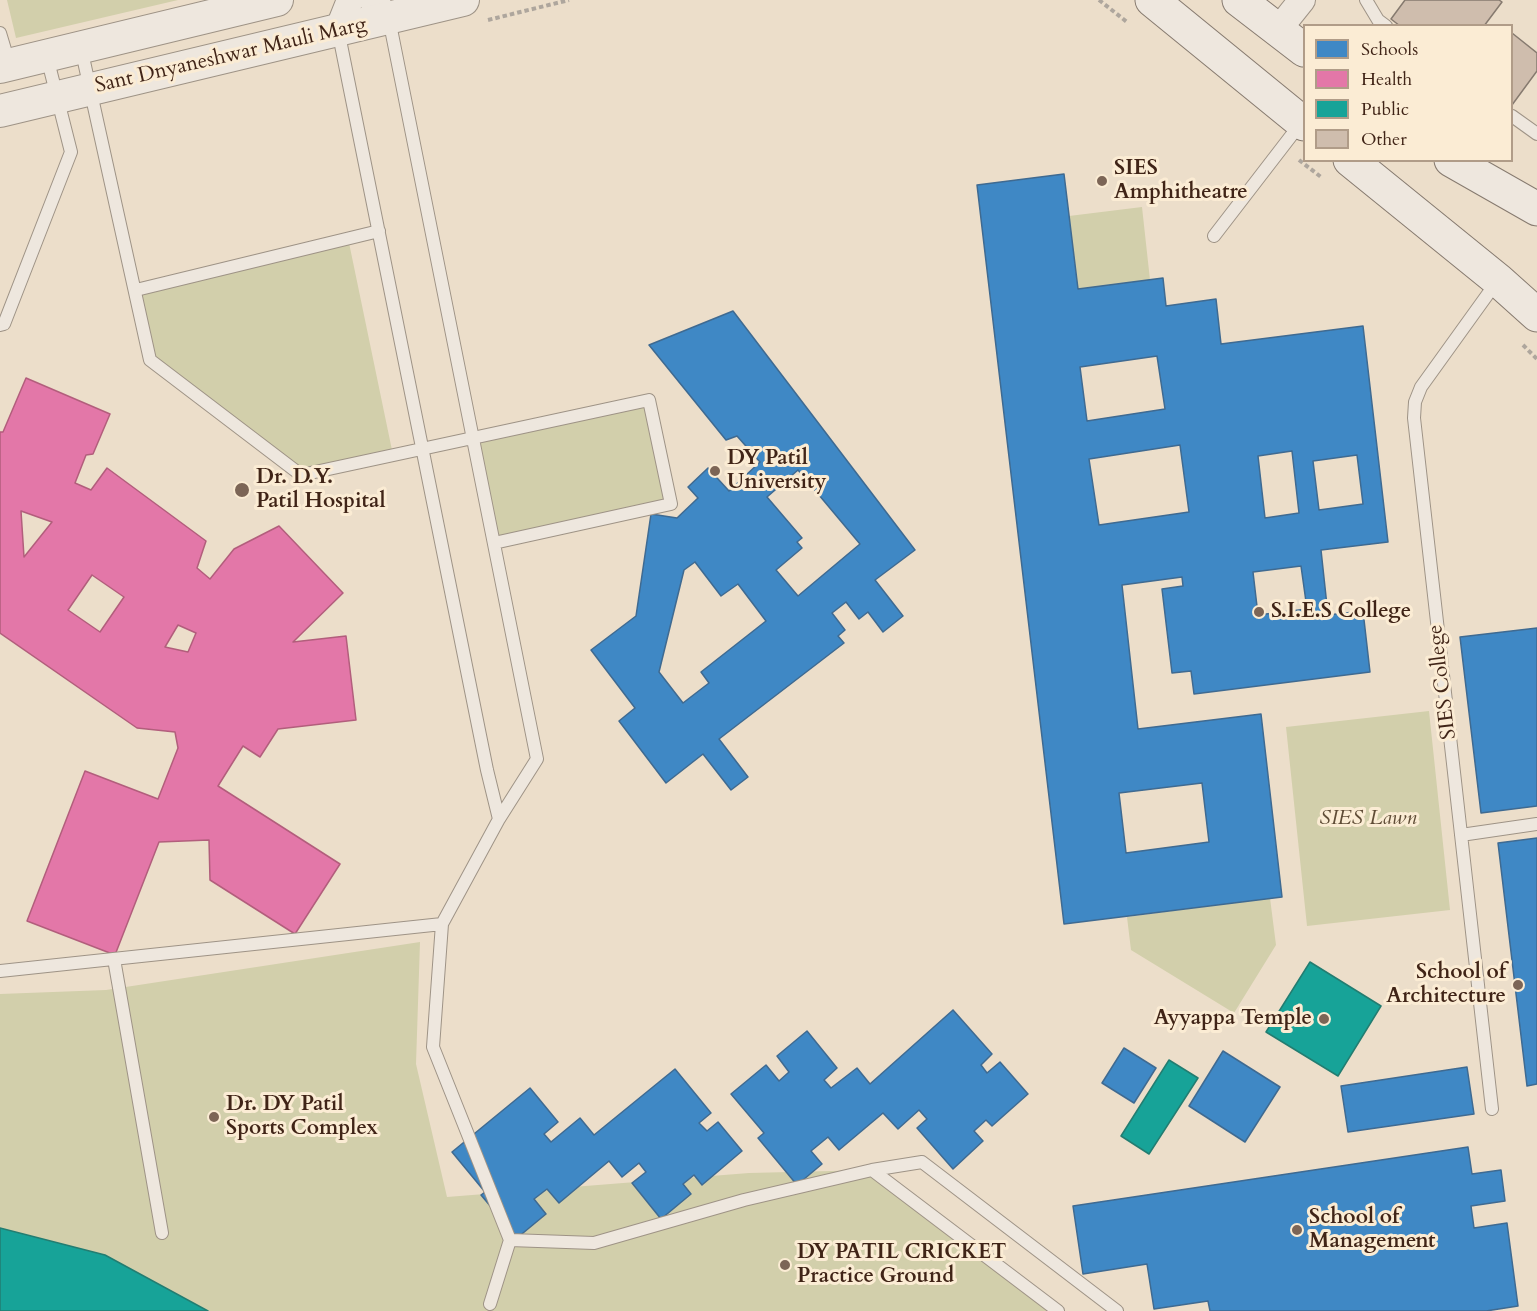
<!DOCTYPE html>
<html>
<head>
<meta charset="utf-8">
<style>
  body { margin:0 }
  #map { position:relative; width:1537px; height:1311px; overflow:hidden; background:#ecdeca; font-family:Cardo,serif }
  canvas { display:block }
  .legend { position:absolute; left:1303px; top:24px; width:210px; height:138px; box-sizing:border-box; background:#fbecd4; border:2px solid #b09c88; margin:0; padding:8px 10px; list-style:none; font-size:18px; color:#402417 }
  .legend li { display:flex; align-items:center; gap:12px; height:30px }
  .legend b { width:30px; border:2px solid #b09c88 }
</style>
</head>
<body>
<div id="map">
<canvas width="1537" height="1311"></canvas>
<ul class="legend">
<li><b style="height:16px;background:#3f88c5"></b>Schools</li>
<li><b style="height:16px;background:#e377a8"></b>Health</li>
<li><b style="height:16px;background:#17a398"></b>Public</li>
<li><b style="height:16px;background:#cfbdad"></b>Other</li>
</ul>
</div>
<script>
const ctx = document.querySelector('canvas').getContext('2d');
ctx.lineJoin = 'round';
function paint(path, color) {
  ctx.fillStyle = color;
  ctx.fill(path, 'evenodd');
}
function poly(rows) {
  const path = new Path2D();
  for (const r of rows) {
    path.moveTo(r[0], r[1]);
    for (let i = 2; i < r.length; i += 2) path.lineTo(r[i], r[i + 1]);
  }
  return path;
}
function strokePath(path, color, width, dash) {
  ctx.strokeStyle = color;
  ctx.lineWidth = width;
  ctx.lineCap = dash ? 'butt' : 'round';
  ctx.setLineDash(dash || []);
  ctx.stroke(path);
}
function write(font, color, halo, rows, align = 'center') {
  ctx.font = font + ' Cardo,serif';
  ctx.lineWidth = 6;
  ctx.setLineDash([]);
  ctx.textBaseline = 'middle';
  ctx.strokeStyle = halo;
  ctx.fillStyle = color;
  for (const [text, x, y, turn = 0] of rows) {
    ctx.save();
    ctx.translate(x, y);
    ctx.rotate((+turn || 0) * Math.PI / 180);
    ctx.textAlign = isNaN(turn) ? turn : align;
    if (halo) ctx.strokeText(text, 0, 0);
    ctx.fillText(text, 0, 0);
    ctx.restore();
  }
}
const green = poly([
  [7,0,178,0,16,38],
  [1142,207,1150,280,1078,289,1069,216],
  [348,238,393,455,301,475,150,360,136,290],
  [649,400,671,504,494,543,474,437],
  [1429,711,1450,910,1307,926,1286,727],
  [1270,898,1276,945,1234,1013,1131,950,1127,917],
  [420,942,416,1064,447,1197,749,1173,872,1170,1058,1311,0,1311,0,994,106,990]
]);
const schools = poly([
  [1064,174,1078,289,1163,278,1166,306,1216,299,1221,344,1363,326,1388,542,1321,550,1328,615,1363,611,1370,672,1194,694,1191,671,1172,673,1162,589,1183,586,1182,577,1122,585,1138,729,1261,714,1282,897,1064,924,977,185,1064,174],
  [1157,356,1165,409,1087,421,1080,367,1157,356],
  [1180,445,1189,512,1099,525,1089,459,1180,445],
  [1292,451,1299,513,1265,518,1258,456,1292,451],
  [1357,455,1363,504,1319,510,1313,461,1357,455],
  [1301,566,1307,609,1258,615,1253,572,1301,566],
  [1202,783,1209,842,1126,853,1119,793,1202,783],
  [733,311,915,550,875,580,903,616,883,632,868,612,859,619,846,602,832,613,845,630,838,636,844,643,719,739,748,777,731,790,703,754,666,783,619,721,635,708,591,650,636,616,651,514,677,518,698,498,688,487,708,468,729,491,760,462,737,436,726,440,649,345,733,311],
  [798,470,860,544,798,596,776,570,802,548,797,542,802,538,767,497,798,470],
  [695,562,721,596,738,584,766,621,701,672,709,683,683,703,659,672,684,570,695,562],
  [1537,628,1537,806,1481,813,1460,637,1537,628],
  [1537,838,1537,1084,1527,1086,1498,843,1537,838],
  [953,1010,992,1054,981,1065,987,1073,1000,1062,1028,1094,992,1126,986,1120,974,1131,983,1141,953,1169,917,1128,927,1119,919,1110,898,1129,883,1113,839,1150,828,1137,811,1151,822,1164,797,1185,758,1138,764,1133,731,1094,766,1065,779,1081,789,1072,777,1056,807,1031,837,1068,824,1080,831,1088,857,1068,870,1084,953,1010],
  [1124,1048,1156,1068,1134,1103,1102,1083,1124,1048],
  [1223,1051,1280,1087,1245,1142,1189,1106,1223,1051],
  [1467,1067,1474,1114,1348,1132,1341,1086,1467,1067],
  [675,1069,711,1113,699,1123,707,1131,718,1122,742,1151,702,1185,694,1175,683,1184,691,1194,661,1219,632,1183,646,1172,639,1163,622,1177,609,1161,559,1203,547,1189,534,1199,546,1214,517,1238,481,1195,485,1192,452,1152,530,1088,558,1122,544,1134,551,1142,580,1118,594,1135,675,1069],
  [1468,1147,1472,1174,1501,1170,1505,1201,1471,1206,1474,1228,1507,1223,1518,1306,1486,1311,1210,1311,1208,1301,1154,1309,1147,1264,1083,1274,1073,1206,1468,1147]
]);
const health = poly([
  [26,378,110,414,93,454,86,455,75,483,91,490,107,468,206,541,197,568,210,579,234,549,279,526,343,593,293,642,346,636,356,720,278,729,260,757,243,746,218,786,340,864,295,934,210,880,209,840,159,842,115,955,27,921,85,771,158,799,178,748,175,732,137,728,0,633,0,432,3,432,26,378],
  [21,511,52,522,24,557,21,511],
  [92,575,124,597,100,632,68,610,92,575],
  [178,625,196,633,188,652,165,647,178,625]
]);
const public = poly([
  [1310,962,1381,1006,1338,1076,1266,1032,1310,962],
  [1169,1060,1198,1078,1149,1154,1121,1136,1169,1060],
  [0,1228,105,1255,208,1311,0,1311,0,1228]
]);
const building = poly([
  [1405,0,1499,0,1502,2,1484,26,1400,26,1391,19,1405,0],
  [1512,33,1537,53,1537,71,1512,105,1512,33]
]);
const path = poly([
  [1099,0,1127,22],
  [488,20,569,0],
  [1299,160,1321,177],
  [1523,345,1537,359]
]);
const service = poly([
  [1366,0,1378,20,1386,26],
  [389,19,537,759,499,819,442,924,433,1047,510,1240,490,1304],
  [338,30,487,770,499,819],
  [0,33,9,63],
  [81,48,150,360,301,475,649,400,671,504,494,543],
  [1512,116,1537,134],
  [1214,236,1301,123],
  [136,290,379,231],
  [0,325,4,324,71,152,47,57],
  [1461,835,1537,824],
  [114,959,162,1233],
  [0,971,442,924],
  [1492,1109,1414,418,1415,402,1421,387,1498,280],
  [872,1170,1058,1311],
  [510,1240,594,1243,744,1200,872,1170,922,1162,1117,1311]
]);
const minor = poly([
  [372,0,389,18],
  [338,30,350,0],
  [1278,30,1302,0]
]);
const tertiary = poly([
  [0,67,277,0],
  [0,111,463,0]
]);
const secondary = poly([
  [1152,0,1304,124],
  [1239,0,1304,50],
  [1350,160,1498,280,1537,315],
  [1451,160,1537,209]
]);
const markers = [
  [1102,181,6,"#7c6556"],
  [715,471,6,"#7c6556"],
  [242,490,8,"#7c6556"],
  [1259,612,6,"#7c6556"],
  [1518,985,6,"#7c6556"],
  [1324,1019,6,"#7c6556"],
  [214,1117,6,"#7c6556"],
  [1297,1230,6,"#7c6556"],
  [785,1265,6,"#7c6556"]
];
const streetNames = [
  ["Sant Dnyaneshwar Mauli Marg",231,56,-13],
  ["SIES College",1443,682,-97]
];
const poiNames = [
  ["SIES",1114,169],
  ["Amphitheatre",1114,193],
  ["DY Patil",727,459],
  ["University",727,483],
  ["Dr. D.Y.",256,478],
  ["Patil Hospital",256,502],
  ["S.I.E.S College",1271,612],
  ["School of",1506,973,"right"],
  ["Architecture",1506,997,"right"],
  ["Ayyappa Temple",1312,1019,"right"],
  ["Dr. DY Patil",226,1105],
  ["Sports Complex",226,1129],
  ["School of",1309,1218],
  ["Management",1309,1242],
  ["DY PATIL CRICKET",797,1253],
  ["Practice Ground",797,1277]
];
const parkNames = [
  ["SIES Lawn",1368,819]
];
paint(green, '#d2cfab');
paint(schools, '#3f88c5');
strokePath(schools, '#3f6a91', 1.5);
paint(health, '#e377a8');
strokePath(health, '#b25e7c', 1.5);
paint(public, '#17a398');
strokePath(public, '#237d71', 1.5);
paint(building, '#cfbdad');
strokePath(building, '#867a6f', 1.5);
strokePath(service, '#9e9386', 14);
strokePath(minor, '#9e9386', 28);
strokePath(tertiary, '#9e9386', 34);
strokePath(secondary, '#867a6f', 35);
strokePath(path, '#aea69d', 4, [4.5, 3]);
strokePath(service, '#eee7de', 12);
strokePath(minor, '#eee7de', 26);
strokePath(tertiary, '#eee7de', 32);
strokePath(secondary, '#eee7de', 33);
for (const [x, y, r, color] of markers) {
  const dot = new Path2D();
  dot.arc(x, y, r, 0, 2 * Math.PI);
  ctx.fillStyle = color;
  ctx.fill(dot);
  strokePath(dot, '#fbecd4', 2);
}
write('21px', '#402417', '#fbecd4', streetNames);
write('bold 21px', '#402417', '#fbecd4', poiNames, 'left');
write('italic 21px', '#5f4c36', '#fbecd4', parkNames);
</script>
</body>
</html>
